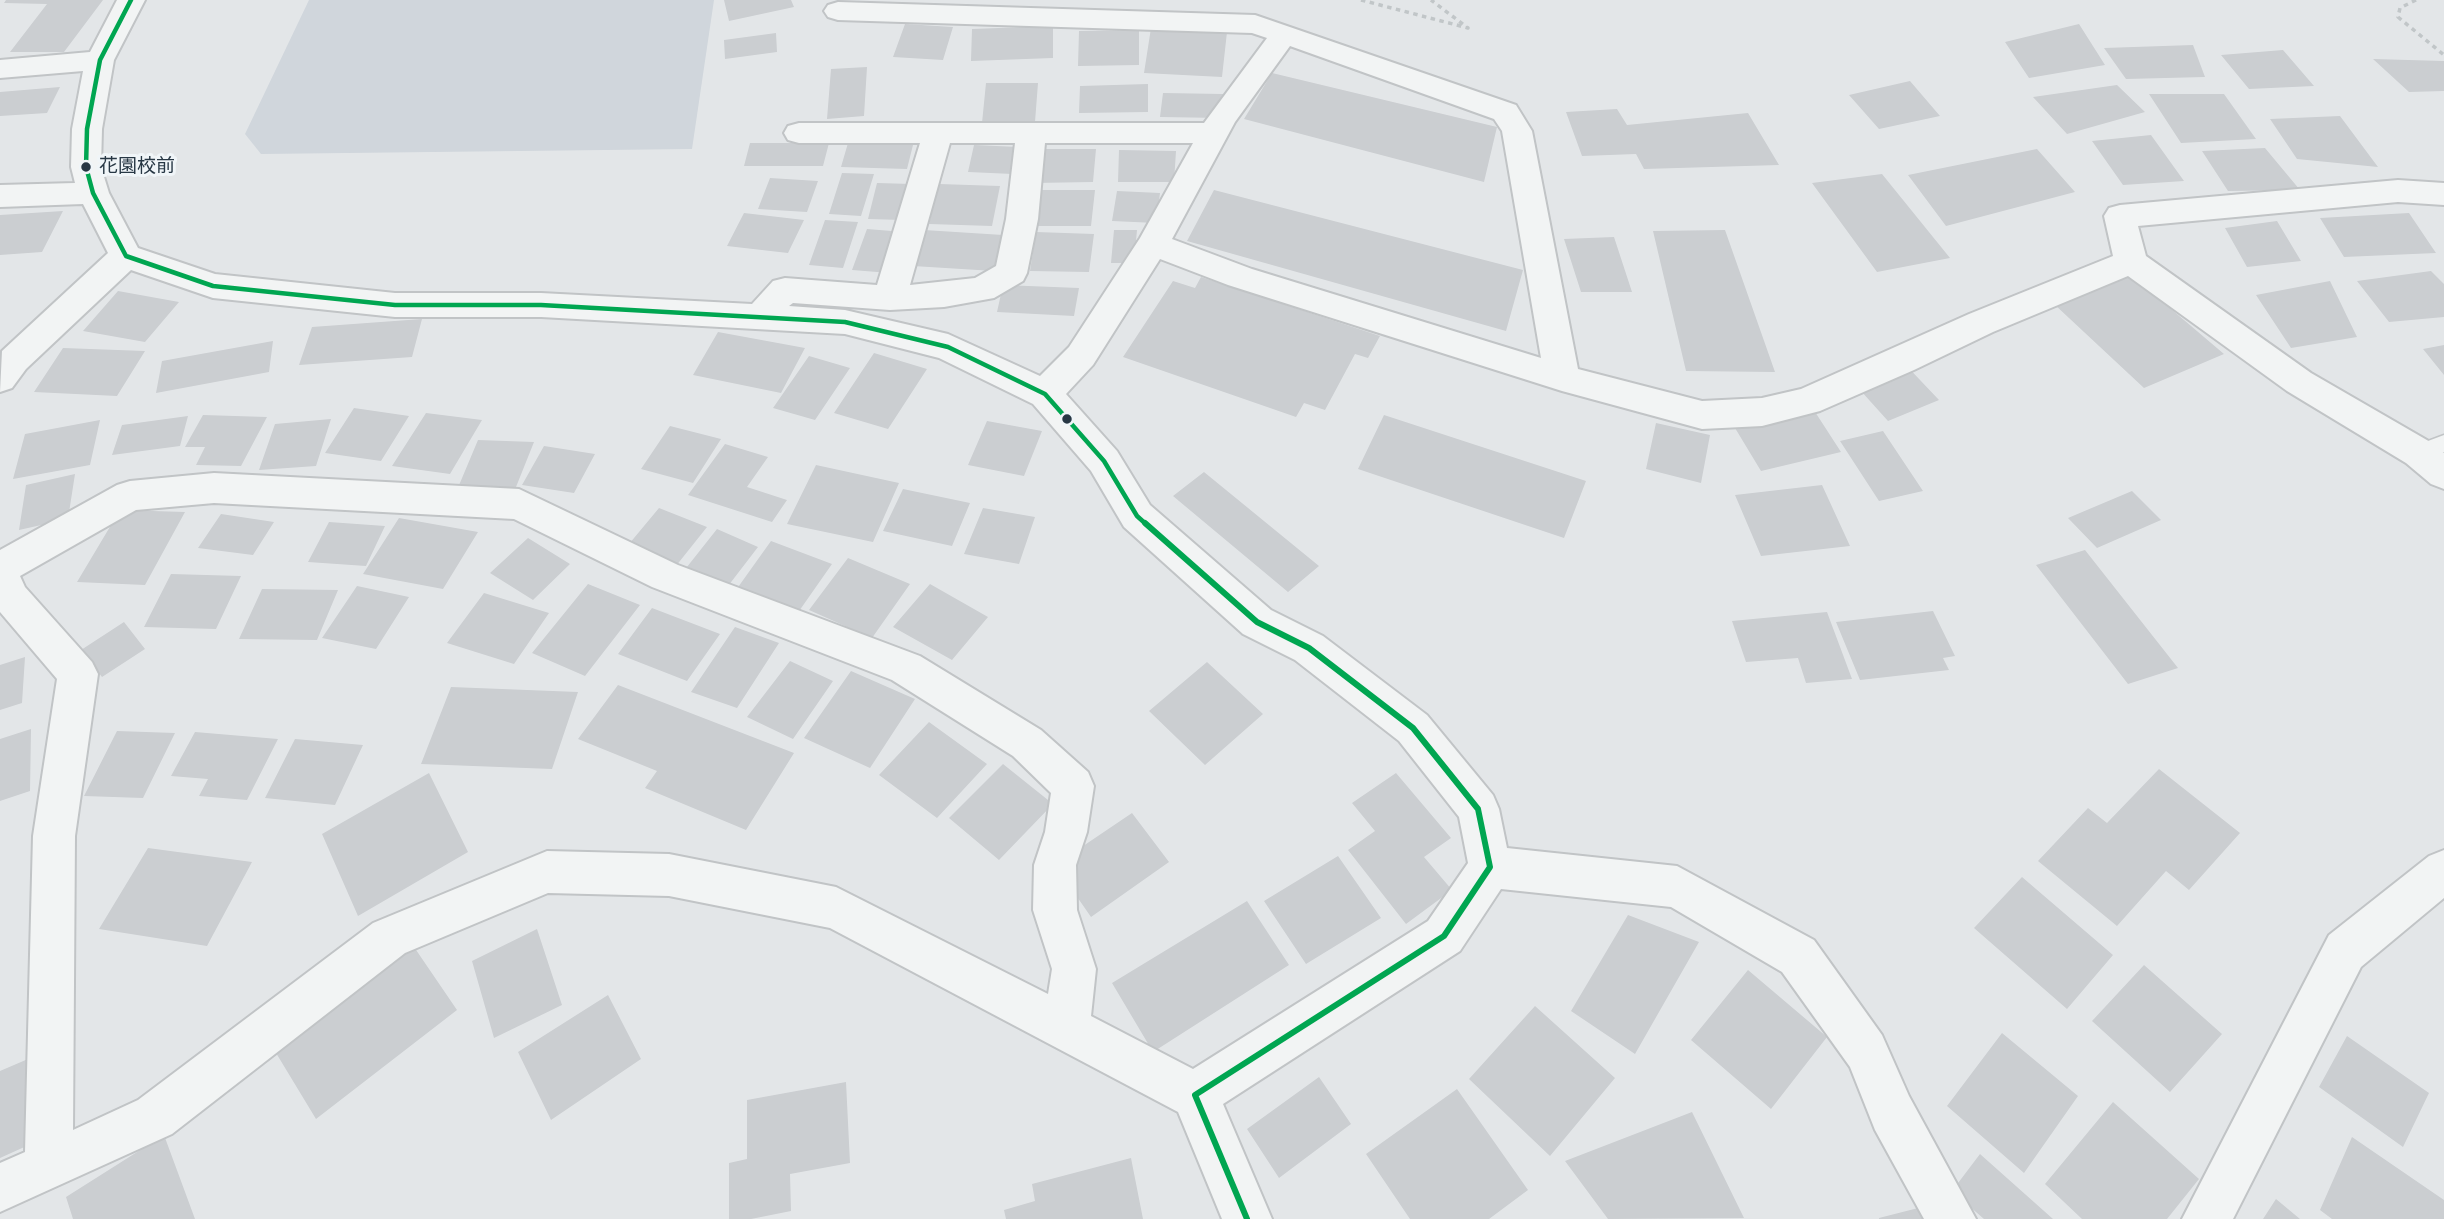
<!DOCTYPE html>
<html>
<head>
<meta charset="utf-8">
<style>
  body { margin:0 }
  canvas { display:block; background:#e3e6e8 }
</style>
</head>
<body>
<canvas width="2444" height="1219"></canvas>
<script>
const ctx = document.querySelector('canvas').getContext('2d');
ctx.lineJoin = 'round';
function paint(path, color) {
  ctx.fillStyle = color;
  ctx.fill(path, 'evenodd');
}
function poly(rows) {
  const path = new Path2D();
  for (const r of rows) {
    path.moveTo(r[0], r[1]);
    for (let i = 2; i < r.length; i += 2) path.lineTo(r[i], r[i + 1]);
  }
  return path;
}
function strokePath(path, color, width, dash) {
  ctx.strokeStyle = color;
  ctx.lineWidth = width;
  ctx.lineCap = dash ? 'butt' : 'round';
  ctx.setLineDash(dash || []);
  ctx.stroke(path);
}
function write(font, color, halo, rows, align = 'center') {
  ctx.font = font + ' "Sofia Sans Condensed","Noto Sans JP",sans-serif';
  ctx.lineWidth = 6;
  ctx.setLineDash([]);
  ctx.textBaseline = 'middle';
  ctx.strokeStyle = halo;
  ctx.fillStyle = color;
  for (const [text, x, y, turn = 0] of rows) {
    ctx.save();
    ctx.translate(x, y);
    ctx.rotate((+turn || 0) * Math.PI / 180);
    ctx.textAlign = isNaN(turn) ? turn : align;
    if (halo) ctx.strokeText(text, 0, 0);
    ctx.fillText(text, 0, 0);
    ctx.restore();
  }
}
const built = poly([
  [309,0,714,0,692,149,261,154,245,134]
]);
const building = poly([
  [6,0,103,0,64,52,10,52,47,4,4,3],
  [724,0,791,0,794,7,729,21],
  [905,24,953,27,943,60,893,57],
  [2079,24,2105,65,2029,78,2005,42],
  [1053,26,1053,58,971,61,972,29],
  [1151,28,1227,32,1222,77,1144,73],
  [1139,30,1139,65,1078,66,1079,31],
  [776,33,777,52,725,59,724,40],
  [2193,45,2205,77,2126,79,2104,48],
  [2283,50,2314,86,2249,89,2221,55],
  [2373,59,2444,61,2444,91,2409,92],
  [867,67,864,116,827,119,831,69],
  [1272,73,1497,127,1484,182,1244,119],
  [1910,81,1940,116,1879,129,1849,95],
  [986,83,1038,83,1035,122,982,123],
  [1148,84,1148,112,1079,113,1080,86],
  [2117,85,2145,112,2067,134,2033,97],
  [60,87,47,113,0,116,0,92],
  [1163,93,1223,94,1222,118,1160,117],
  [2149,94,2224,94,2256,139,2181,143],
  [1617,109,1627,125,1748,113,1779,165,1644,169,1636,154,1582,156,1566,112],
  [2340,116,2378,167,2297,159,2270,119],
  [2151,135,2184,181,2123,185,2092,141],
  [750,143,829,143,823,166,744,166],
  [848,143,913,145,907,169,841,167],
  [974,145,1019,147,1013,174,968,172],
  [2265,148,2300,190,2228,191,2202,151],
  [1036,149,1096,149,1093,182,1033,183],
  [2037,149,2075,192,1946,226,1908,175],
  [1119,150,1176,151,1174,182,1118,182],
  [842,173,874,174,861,216,829,214],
  [1882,174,1950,258,1877,272,1812,183],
  [770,178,818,181,807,212,758,209],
  [877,183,912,184,903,220,868,219],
  [939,184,1000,186,992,226,929,224],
  [1041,190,1095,190,1091,226,1037,226],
  [1214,190,1523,270,1506,331,1187,241],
  [1117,191,1160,193,1156,223,1112,221],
  [63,211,42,252,0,255,0,215],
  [744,213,804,220,788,253,727,246],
  [2409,213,2436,253,2344,257,2320,218],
  [825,220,858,222,843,268,809,265],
  [2277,221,2301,261,2247,267,2225,228],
  [867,229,904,232,890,273,852,270],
  [924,230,1003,235,994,271,913,266],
  [1114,230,1137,230,1134,263,1111,263],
  [1725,230,1775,372,1686,371,1653,231],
  [1036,232,1094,234,1089,272,1030,271],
  [1614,237,1632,292,1581,292,1564,239],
  [2431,271,2444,284,2444,317,2389,322,2357,281],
  [2131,275,2224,354,2144,388,2054,304],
  [1201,277,1380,336,1368,358,1355,354,1325,410,1304,403,1296,417,1123,357,1173,281,1195,288],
  [2330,281,2357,337,2291,348,2256,295],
  [1003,285,1079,288,1074,316,997,312],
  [118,291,179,302,145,342,83,331],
  [422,319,412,357,299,365,312,327],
  [718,332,805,348,781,393,693,375],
  [273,341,269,372,156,393,162,361],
  [2444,345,2444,375,2423,349],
  [63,348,145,351,117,396,34,392],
  [874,353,927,369,888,429,834,413],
  [809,356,850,368,815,420,773,408],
  [1902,361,1939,400,1888,421,1852,381],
  [1808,401,1841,452,1761,471,1735,428,1768,420],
  [354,408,409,416,381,461,325,453],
  [426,413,482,420,450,474,392,466],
  [203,415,267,417,241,466,196,465,205,447,185,447],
  [1384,415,1586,481,1564,538,1358,469],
  [188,416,180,446,112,455,122,425],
  [331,419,316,466,259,470,275,424],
  [100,420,90,465,13,479,25,434],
  [987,421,1042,431,1024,476,968,465],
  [1656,423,1710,435,1701,483,1646,469],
  [670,426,721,439,693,483,641,469],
  [1883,431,1923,491,1879,501,1840,441],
  [478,440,534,442,514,492,457,490],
  [725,444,768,457,747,487,787,500,772,522,688,495],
  [544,446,595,454,574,493,522,485],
  [816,465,899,483,873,542,787,524],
  [1204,472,1319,566,1288,592,1173,496],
  [75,474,68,519,19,530,26,485],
  [1822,485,1850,546,1761,556,1735,495],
  [903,489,970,503,952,546,883,531],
  [2132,491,2161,520,2097,548,2068,518],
  [659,508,707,527,668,576,619,556],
  [983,508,1035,517,1019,564,964,554],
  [120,510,185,512,145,585,77,582],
  [221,514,274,522,253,555,198,548],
  [399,518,478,532,443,589,363,574],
  [329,522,385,526,366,566,308,562],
  [717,529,758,547,725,590,683,572],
  [528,538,570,564,533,600,490,573],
  [771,541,832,564,797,614,736,590],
  [2085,550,2178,668,2128,684,2036,565],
  [848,558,910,584,872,638,809,610],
  [171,574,241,576,216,629,144,627],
  [588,584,640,605,585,676,532,653],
  [930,584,988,617,952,660,893,627],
  [357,586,409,597,376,649,322,638],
  [262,589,338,590,317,640,239,639],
  [484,593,549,613,514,664,447,643],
  [652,608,720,634,687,681,618,654],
  [1933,611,1955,656,1943,658,1949,670,1860,680,1836,622],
  [1827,612,1852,679,1806,683,1798,658,1746,662,1732,621],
  [124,622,145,649,102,677,81,650],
  [735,627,779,643,737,708,691,692],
  [25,657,22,703,0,710,0,665],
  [790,661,833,681,793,739,747,717],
  [1207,662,1263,714,1205,765,1149,711],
  [851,671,915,699,870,768,804,738],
  [618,685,794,753,746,830,645,788,657,771,578,739],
  [451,687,578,692,552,769,421,764],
  [929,722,987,764,937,818,879,775],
  [31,729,30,791,0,801,0,739],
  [117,731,175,733,143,798,84,796],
  [195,732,278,739,247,800,199,796,208,779,171,776],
  [295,739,363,745,335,805,265,798],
  [1003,764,1053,804,999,860,949,818],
  [2159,769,2240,833,2189,890,2166,871,2117,926,2038,861,2088,808,2107,823],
  [429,773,468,852,358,916,322,834],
  [1396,773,1451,838,1424,857,1452,890,1406,924,1348,850,1375,831,1352,803],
  [1132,813,1169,862,1091,917,1055,865],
  [148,848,252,862,207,946,99,929],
  [1338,856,1381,918,1306,964,1264,901],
  [2022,877,2113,955,2067,1009,1974,928],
  [1247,901,1289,965,1153,1052,1112,983],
  [1628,915,1699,942,1635,1054,1571,1011],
  [537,929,562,1005,494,1038,472,961],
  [412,944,457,1010,316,1119,273,1048],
  [2144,965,2222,1034,2170,1092,2092,1021],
  [1748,970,1827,1037,1771,1109,1691,1040],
  [608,995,641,1059,551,1120,518,1052],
  [1535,1006,1615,1078,1550,1156,1469,1079],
  [2002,1033,2078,1096,2024,1173,1947,1106],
  [2347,1036,2429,1093,2403,1147,2319,1087],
  [28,1059,31,1144,0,1158,0,1071],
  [1319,1077,1351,1124,1279,1178,1247,1129],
  [846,1082,850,1163,790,1174,791,1211,751,1219,729,1219,729,1163,747,1159,747,1100],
  [1457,1089,1528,1190,1489,1219,1410,1219,1366,1154],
  [2113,1102,2199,1179,2167,1219,2082,1219,2045,1184],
  [1692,1112,1744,1218,1608,1219,1565,1161],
  [164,1135,195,1219,73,1219,66,1197],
  [2352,1137,2444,1200,2444,1219,2332,1219,2320,1210],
  [1980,1154,2053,1219,1984,1219,1952,1191],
  [1131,1158,1143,1219,1006,1219,1004,1210,1035,1201,1032,1184],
  [2276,1199,2300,1219,2263,1219],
  [1922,1207,1927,1219,1879,1219,1879,1218]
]);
const path = poly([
  [1361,0,1468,28,1431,0],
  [2416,0,2400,8,2398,17,2444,55]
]);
const service = poly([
  [2444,435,2444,452,2419,461,2412,459,2408,453,2412,447,2444,435]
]);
const minor = poly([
  [117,0,145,0,114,60,102,129,101,167,109,193,138,248,215,274,395,293,541,293,752,304,773,281,785,278,877,285,920,143,799,143,788,140,784,133,788,126,799,123,1204,123,1267,38,1252,33,838,20,828,17,824,11,828,5,838,2,1255,15,1516,105,1532,131,1578,369,1702,401,1762,398,1801,389,1969,314,2113,256,2104,216,2109,208,2120,205,2398,180,2444,183,2444,205,2398,202,2138,226,2146,256,2311,373,2432,443,2444,453,2444,489,2431,484,2406,463,2287,391,2128,276,1993,332,1914,370,1820,411,1762,426,1702,429,1562,391,1228,285,1160,259,1093,365,1066,394,1117,451,1150,505,1271,610,1323,636,1427,715,1493,795,1499,809,1507,848,1677,866,1814,940,1882,1035,1909,1096,1976,1219,1924,1219,1875,1130,1850,1067,1782,972,1671,907,1501,889,1460,951,1223,1104,1272,1219,1222,1219,1178,1112,830,928,669,896,548,893,405,953,172,1134,0,1212,0,1163,25,1152,33,836,57,679,0,612,0,550,117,485,130,481,214,473,519,489,678,565,920,656,1041,730,1088,772,1094,786,1087,832,1076,865,1077,910,1096,969,1091,1016,1193,1069,1428,921,1468,863,1459,817,1399,741,1295,660,1243,634,1124,527,1091,471,1033,404,939,358,845,334,541,317,395,317,213,298,131,270,26,369,12,388,0,392,2,351,108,253,83,204,0,207,0,185,75,183,71,167,72,129,83,71,0,78,0,60,90,52,117,0],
  [1290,46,1494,119,1502,131,1541,358,1252,269,1172,239,1235,122,1290,46],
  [950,143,1015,143,1006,219,996,266,975,278,910,285,950,143],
  [1045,143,1193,143,1140,238,1069,347,1040,376,948,334,845,310,789,306,793,303,890,310,944,307,994,298,1023,281,1027,273,1038,219,1045,143],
  [214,503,514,519,652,587,892,680,1013,756,1051,793,1045,832,1034,865,1033,910,1052,969,1048,994,836,887,669,854,547,851,373,923,138,1100,73,1130,75,836,98,674,92,662,25,587,20,576,136,510,214,503],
  [2444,850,2444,898,2361,967,2233,1219,2182,1219,2329,935,2429,856,2444,850]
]);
const bus1Far1 = poly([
  [131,0,100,60,87,129,86,167,93,193,126,256,213,286,395,305,541,305,845,322,948,347,1045,394,1104,461,1137,516,1147,525]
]);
const bus1 = poly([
  [1145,523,1257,622,1309,648,1413,728,1478,809,1490,867,1444,936,1195,1095,1247,1219]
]);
const markers = [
  [86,167,6,"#273744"],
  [1067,419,6,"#273744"]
];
const busNames = [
  ["花園校前",99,167]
];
paint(built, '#d0d6dc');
paint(building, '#cbced1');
strokePath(service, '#c1c4c6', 3);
strokePath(minor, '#c1c4c6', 4);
strokePath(path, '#c1c6c8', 3.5, [4.5, 4.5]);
paint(service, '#f2f4f4');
paint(minor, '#f2f4f4');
strokePath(bus1Far1, '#00a651', 4.5);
strokePath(bus1, '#00a651', 6);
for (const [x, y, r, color] of markers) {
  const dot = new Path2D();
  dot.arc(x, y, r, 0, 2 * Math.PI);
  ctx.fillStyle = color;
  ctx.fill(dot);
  strokePath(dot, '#f0f5f8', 2.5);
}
write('19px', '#273744', '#f0f5f8', busNames, 'left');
</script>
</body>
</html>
